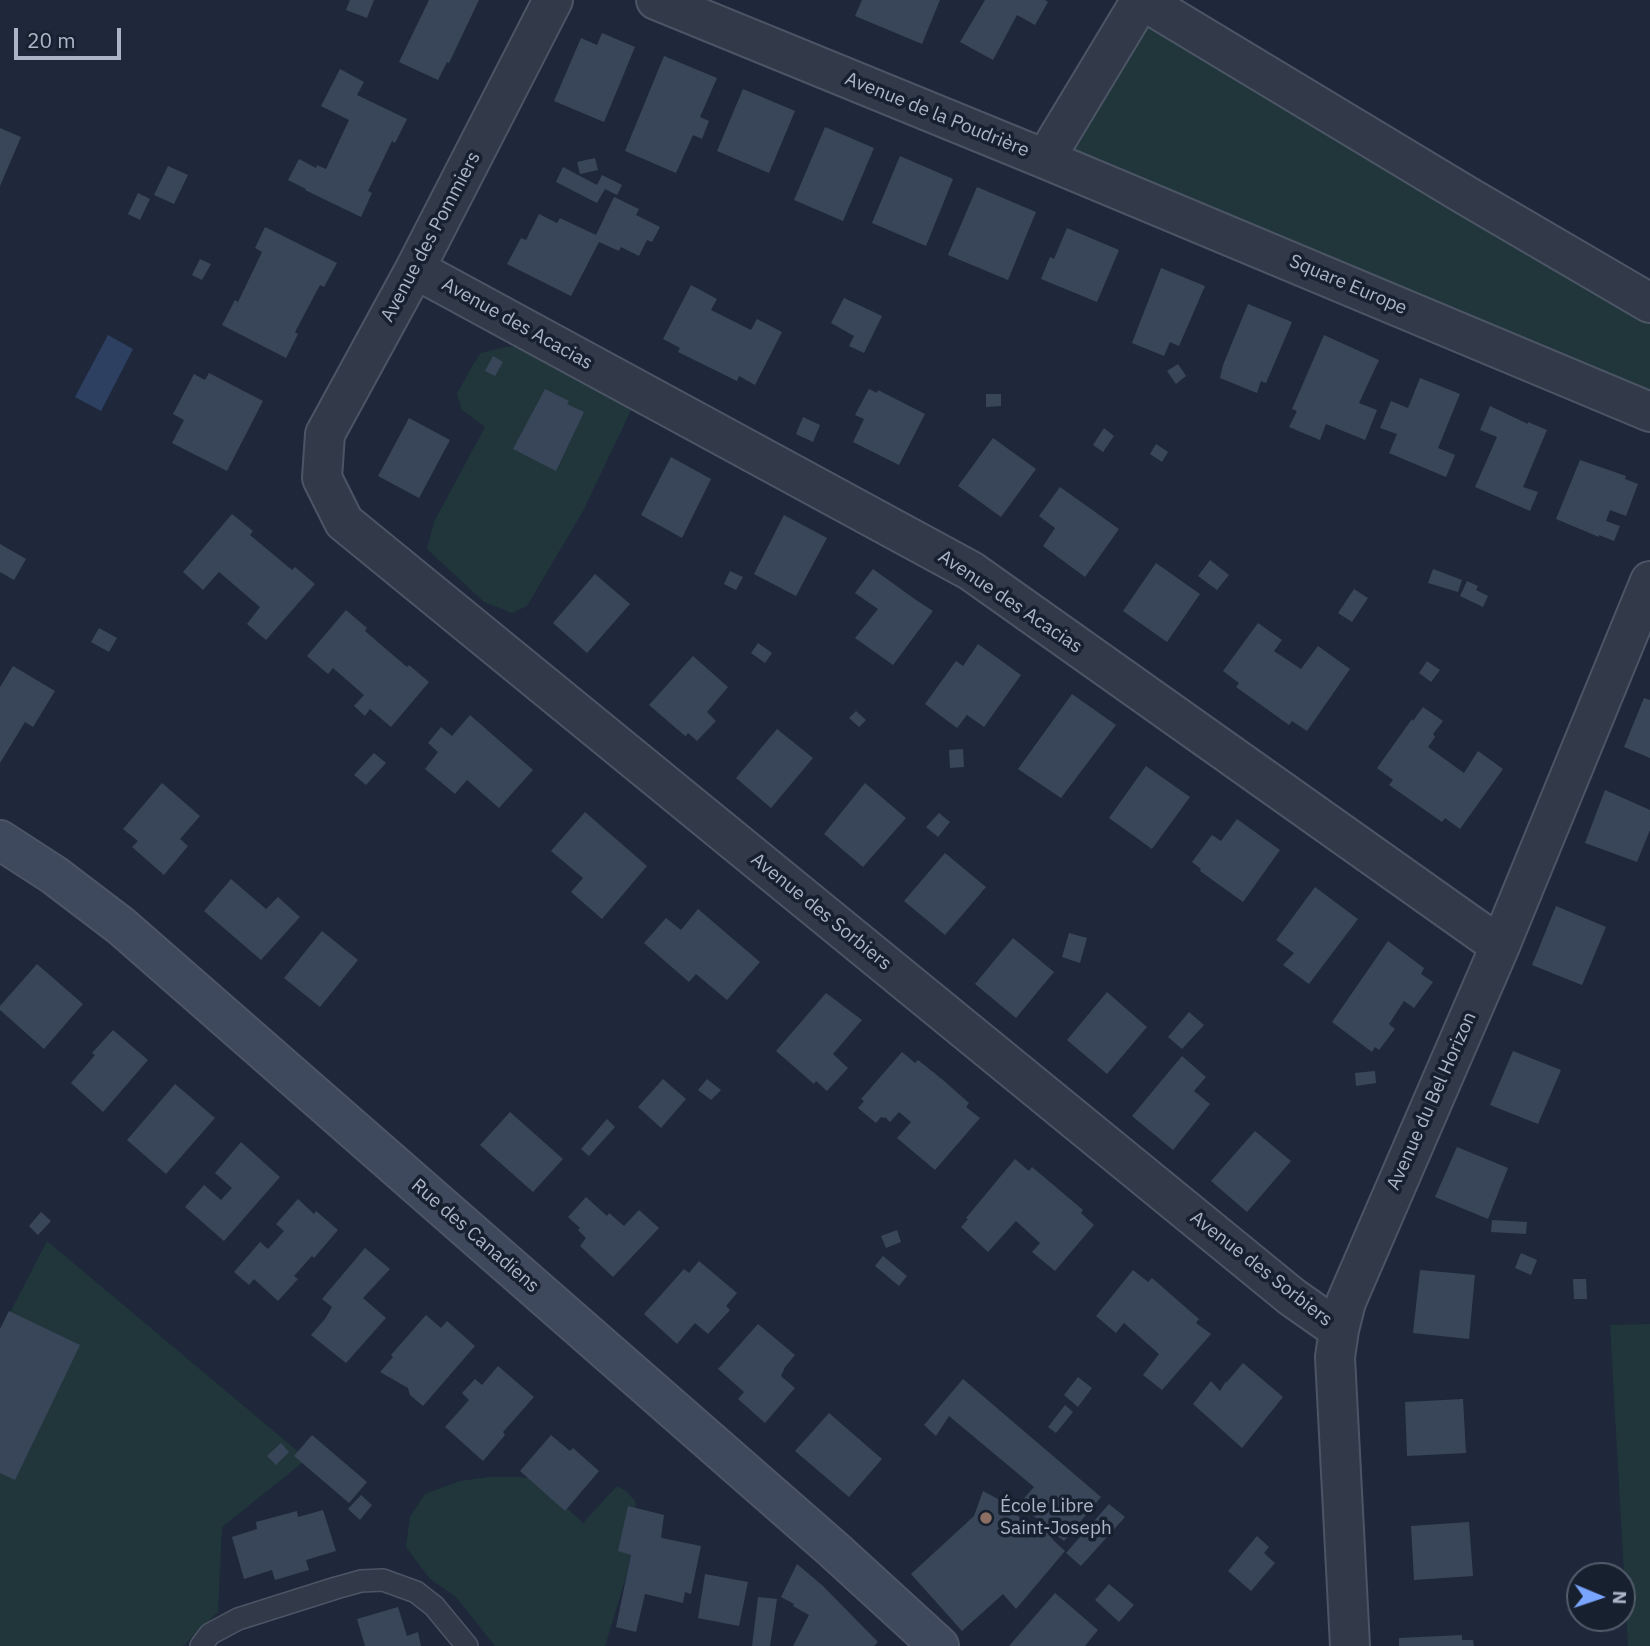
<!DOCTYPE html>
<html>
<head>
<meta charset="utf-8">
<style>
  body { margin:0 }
  #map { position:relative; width:1650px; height:1646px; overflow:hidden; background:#1e283a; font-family:"IBM Plex Sans",sans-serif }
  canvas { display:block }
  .north { position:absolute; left:1566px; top:1562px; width:70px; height:70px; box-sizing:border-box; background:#17202e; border:2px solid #535c6b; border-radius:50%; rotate:92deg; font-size:19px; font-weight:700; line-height:28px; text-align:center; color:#acb5c7 }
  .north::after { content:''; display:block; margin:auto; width:24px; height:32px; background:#79a5ff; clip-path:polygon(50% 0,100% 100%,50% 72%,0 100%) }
  .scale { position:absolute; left:14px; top:28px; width:107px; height:32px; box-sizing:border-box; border:4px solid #acb5c7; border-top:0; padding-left:9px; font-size:21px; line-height:24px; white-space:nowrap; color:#acb5c7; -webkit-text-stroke:5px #17202e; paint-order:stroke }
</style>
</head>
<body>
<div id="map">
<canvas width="1650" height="1646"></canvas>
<div class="north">N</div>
<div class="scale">20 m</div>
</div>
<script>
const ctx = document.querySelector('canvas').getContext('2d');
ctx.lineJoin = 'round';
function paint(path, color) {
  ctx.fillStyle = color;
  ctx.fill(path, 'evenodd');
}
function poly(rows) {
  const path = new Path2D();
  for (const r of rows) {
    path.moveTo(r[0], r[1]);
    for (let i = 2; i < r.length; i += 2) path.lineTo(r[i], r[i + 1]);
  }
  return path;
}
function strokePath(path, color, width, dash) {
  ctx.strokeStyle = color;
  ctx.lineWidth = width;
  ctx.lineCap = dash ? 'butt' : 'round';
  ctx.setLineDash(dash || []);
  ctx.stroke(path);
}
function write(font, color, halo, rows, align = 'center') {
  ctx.font = font + ' "IBM Plex Sans",sans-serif';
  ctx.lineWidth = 7;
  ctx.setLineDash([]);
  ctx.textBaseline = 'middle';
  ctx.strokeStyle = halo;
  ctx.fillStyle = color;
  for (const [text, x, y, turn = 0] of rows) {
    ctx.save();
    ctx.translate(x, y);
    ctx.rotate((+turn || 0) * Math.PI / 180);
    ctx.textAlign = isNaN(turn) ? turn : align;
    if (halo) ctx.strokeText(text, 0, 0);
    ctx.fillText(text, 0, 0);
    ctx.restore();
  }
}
const green = poly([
  [1141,0,1650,303,1650,412,1045,159],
  [506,347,526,347,632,408,583,511,527,606,512,613,484,602,427,549,434,522,485,427,462,410,457,394,472,366,481,353],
  [47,1241,307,1459,222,1527,218,1612,183,1646,0,1646,0,1332],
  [1650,1324,1650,1646,1628,1646,1610,1325],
  [489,1477,518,1477,535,1479,583,1523,617,1486,627,1492,635,1501,637,1519,627,1574,605,1646,495,1646,456,1597,430,1579,406,1547,410,1517,425,1494,460,1481]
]);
const water = poly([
  [108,335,133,349,101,411,75,397]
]);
const building = poly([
  [350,0,374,0,367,18,346,10],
  [429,0,479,0,449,63,447,62,438,80,399,62],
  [862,0,940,0,922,44,855,16],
  [985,0,1045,0,1048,2,1035,25,1017,15,993,60,960,42],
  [602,33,635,47,604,122,554,101,581,38,597,45],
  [664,56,717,78,700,117,709,121,702,139,693,135,676,173,625,151],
  [340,69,364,82,357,95,407,119,395,143,392,141,368,191,372,193,361,217,305,190,306,189,288,180,299,159,316,168,317,165,326,169,349,120,321,106],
  [743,89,795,111,769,173,717,151],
  [825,127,874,148,843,221,794,200],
  [0,128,21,137,0,186],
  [900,156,953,179,926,246,872,223],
  [595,158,598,170,580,174,577,162],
  [168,166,188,175,174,204,154,195],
  [563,167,597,185,602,175,622,185,617,195,605,189,597,203,556,182],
  [977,187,1036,212,1008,280,948,255],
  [138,193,150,199,140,220,128,214],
  [614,197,639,209,636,215,660,227,652,242,647,240,639,256,621,247,619,251,599,242,571,296,507,264,521,238,526,240,539,214,557,223,560,218,596,235],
  [265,227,337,263,324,287,320,285,295,332,298,334,286,358,222,325,235,300,238,302,262,252,255,248],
  [1067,228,1119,250,1097,302,1041,279,1050,257,1054,259],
  [200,259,211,264,202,280,192,275],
  [1161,268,1205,286,1179,346,1170,342,1164,356,1132,343],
  [691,285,717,299,711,310,751,330,757,319,782,332,755,385,739,376,737,381,678,352,680,348,663,339],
  [844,298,882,316,864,353,849,346,854,336,831,323],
  [1248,304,1292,322,1266,383,1261,381,1257,393,1220,378,1223,365],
  [1324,335,1379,360,1359,403,1377,410,1365,440,1326,424,1320,440,1289,427,1297,411,1292,409],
  [493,356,503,362,495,376,485,371],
  [1178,364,1186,376,1176,384,1167,371],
  [209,373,263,401,227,471,172,443,184,420,173,414,194,374,205,380],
  [1420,378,1460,394,1438,448,1455,455,1446,477,1389,453,1397,434,1380,428,1391,401,1408,408],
  [545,389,569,401,567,404,584,412,556,471,513,449],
  [869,389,877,393,878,390,925,414,899,465,853,442,864,419,855,415],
  [986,394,1001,394,1001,406,986,407],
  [1490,406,1528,424,1528,422,1547,430,1523,487,1538,492,1530,511,1475,487,1497,437,1480,430],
  [803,417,820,425,813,442,796,434],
  [409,418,450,440,419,498,378,476],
  [1104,428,1114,436,1103,452,1093,445],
  [993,438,1036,469,1001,517,958,486],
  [1156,444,1168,452,1162,462,1150,454],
  [671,457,711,479,682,538,641,515],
  [1580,460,1626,476,1625,479,1638,484,1626,516,1610,510,1606,521,1620,526,1614,541,1599,535,1599,537,1556,519],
  [1060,487,1119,529,1085,577,1043,546,1055,528,1039,516],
  [232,514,253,531,250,535,292,570,295,567,315,584,266,640,247,624,260,607,219,572,203,590,183,572],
  [784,515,827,538,796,596,754,574],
  [0,544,26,559,14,580,0,572],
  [1210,560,1229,575,1217,590,1198,576],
  [1156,563,1200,594,1167,642,1123,611],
  [873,569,916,600,933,611,893,665,855,638,878,609,855,593],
  [1433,569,1462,580,1458,592,1428,583],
  [730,571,743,577,736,590,724,584],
  [595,574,630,604,587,653,553,623],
  [1467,581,1478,586,1476,590,1488,596,1483,607,1460,596],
  [1354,589,1368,598,1352,622,1338,613],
  [346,610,367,628,365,631,407,667,409,665,429,682,391,727,370,709,365,716,354,706,364,695,333,668,328,674,307,656],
  [1258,623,1282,640,1274,651,1301,669,1318,646,1350,669,1307,731,1292,721,1289,725,1236,687,1239,683,1223,671],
  [99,628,117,638,109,652,91,642],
  [758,643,772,653,765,663,751,653],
  [978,644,1021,675,984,727,967,715,957,728,925,704,956,661,963,666],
  [693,656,728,687,707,712,716,721,697,741,688,733,686,736,684,735,649,705],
  [1427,661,1440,670,1431,682,1419,673],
  [13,666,55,691,33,727,25,722,0,763,0,687],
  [1072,694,1116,725,1061,798,1018,769],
  [1644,698,1650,700,1650,758,1624,747],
  [1423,707,1443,721,1433,734,1435,737,1428,747,1464,773,1478,751,1503,769,1460,829,1445,818,1442,822,1389,785,1393,780,1377,768,1412,719,1413,721],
  [856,711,866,720,859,727,849,718],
  [470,715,533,770,499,808,467,780,455,794,425,769,438,752,428,743,441,727,452,736],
  [777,729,813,758,771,808,736,778],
  [963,749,964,767,950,768,949,750],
  [374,753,386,763,366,785,354,775],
  [1146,766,1190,797,1152,849,1109,818],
  [162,783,200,816,180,839,188,846,164,875,132,847,138,841,123,829],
  [865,783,906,818,863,867,824,834],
  [1605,790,1650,810,1650,830,1637,862,1585,843],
  [585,812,647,866,602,919,571,892,583,878,551,851],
  [939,813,950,822,938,837,926,827],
  [1237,819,1280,850,1243,902,1200,871,1201,869,1192,862,1212,835,1221,841],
  [945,853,986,887,945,935,904,901],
  [231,879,266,909,278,897,300,917,261,960,204,911],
  [1315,887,1358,919,1309,984,1283,965,1294,953,1276,940],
  [1556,906,1606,927,1582,985,1532,965],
  [698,909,760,962,727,1000,696,974,689,982,644,943,666,918,681,930],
  [322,931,358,960,320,1007,284,978],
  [1069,933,1087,938,1080,963,1062,957],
  [1013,938,1054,972,1016,1018,975,984],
  [1388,941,1424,968,1421,974,1433,982,1414,1008,1404,1001,1389,1024,1395,1029,1379,1050,1375,1047,1372,1052,1332,1022],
  [37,964,83,1004,44,1049,0,1010,0,1006],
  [1107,992,1147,1027,1107,1074,1067,1040],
  [826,993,862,1020,833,1054,848,1068,827,1091,816,1081,814,1084,776,1051],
  [1189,1012,1204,1025,1182,1049,1168,1037],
  [113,1030,148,1060,103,1112,71,1083,95,1055,92,1053],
  [1513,1051,1561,1070,1538,1124,1490,1105],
  [902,1052,915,1063,918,1060,943,1080,969,1103,966,1107,980,1118,935,1170,897,1138,911,1122,899,1112,890,1122,885,1117,884,1118,881,1117,876,1123,858,1108,864,1101,861,1099],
  [1182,1056,1206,1077,1194,1091,1210,1104,1173,1150,1132,1116],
  [1375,1071,1376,1083,1356,1086,1355,1073],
  [663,1079,686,1099,661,1128,638,1107],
  [707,1079,721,1090,711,1100,698,1090],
  [175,1084,215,1118,166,1174,127,1140],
  [510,1112,563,1159,533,1192,480,1145],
  [607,1119,615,1127,589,1156,581,1149],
  [1255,1131,1291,1161,1247,1212,1211,1181],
  [241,1142,280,1177,224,1241,185,1207,204,1185,221,1200,232,1188,215,1173],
  [1457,1147,1508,1168,1488,1219,1435,1197],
  [1015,1159,1029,1171,1032,1167,1057,1188,1083,1210,1081,1213,1094,1225,1055,1271,1032,1252,1040,1243,1016,1221,988,1252,961,1227,968,1219,966,1218],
  [586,1197,607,1216,609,1213,624,1226,639,1210,659,1228,613,1277,580,1246,586,1238,578,1230,580,1228,568,1217],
  [298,1199,314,1214,316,1211,338,1230,314,1258,312,1256,294,1276,298,1279,278,1301,254,1279,249,1285,234,1272,260,1242,268,1249,284,1231,276,1224],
  [41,1212,51,1221,38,1235,29,1226],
  [1492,1220,1527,1222,1526,1234,1491,1232],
  [897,1230,901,1242,886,1248,881,1236],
  [365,1248,390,1269,363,1298,386,1318,346,1363,311,1335,325,1319,332,1307,322,1299],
  [1521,1253,1537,1260,1531,1275,1515,1268],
  [883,1256,907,1276,899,1286,875,1266],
  [699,1261,737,1293,726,1306,730,1310,708,1334,695,1323,677,1344,644,1314,684,1269,689,1273],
  [1133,1270,1148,1282,1152,1278,1199,1319,1196,1323,1211,1334,1162,1390,1143,1375,1159,1354,1124,1323,1116,1333,1096,1316],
  [1420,1270,1475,1275,1469,1339,1413,1333],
  [1573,1279,1586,1279,1587,1299,1574,1299],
  [9,1311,80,1345,15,1480,0,1473,0,1329],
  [426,1315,441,1328,447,1321,475,1346,423,1406,410,1395,408,1388,380,1372,393,1357,391,1355],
  [758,1324,795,1355,785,1367,781,1376,795,1388,765,1423,738,1399,744,1392,718,1369],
  [1243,1363,1283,1397,1242,1448,1193,1404,1211,1381,1220,1391,1226,1381,1226,1383],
  [498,1366,534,1397,503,1432,505,1435,483,1461,445,1427,469,1400,462,1393,475,1379,482,1385],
  [1078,1377,1092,1388,1078,1407,1064,1395],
  [963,1379,1101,1497,1064,1541,1019,1504,1034,1487,949,1416,936,1436,924,1425],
  [1463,1399,1466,1453,1407,1456,1405,1402],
  [1065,1405,1073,1412,1056,1433,1048,1427],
  [829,1413,882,1459,849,1497,795,1451],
  [312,1435,367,1482,349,1503,294,1456],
  [551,1435,570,1451,573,1448,599,1471,565,1511,520,1471],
  [281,1443,289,1452,276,1465,267,1456],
  [983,1491,1009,1505,1028,1528,1037,1519,1054,1541,1065,1551,1016,1609,1003,1594,962,1631,911,1574,974,1516],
  [361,1495,372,1505,360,1520,348,1509],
  [1109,1504,1125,1517,1081,1566,1066,1553],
  [628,1506,664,1515,661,1537,662,1538,701,1546,691,1594,685,1592,683,1603,645,1594,636,1632,616,1627,631,1555,618,1551],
  [323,1510,336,1551,306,1560,309,1570,275,1580,272,1570,244,1579,232,1537,257,1529,256,1522,297,1511,298,1517],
  [1469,1522,1473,1576,1414,1580,1411,1526],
  [1257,1536,1269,1547,1264,1553,1275,1563,1251,1591,1228,1571],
  [797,1564,823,1586,878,1642,874,1646,793,1646,809,1615,793,1606,794,1604,781,1597],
  [705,1574,748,1582,739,1626,698,1618],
  [1109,1584,1134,1605,1119,1622,1095,1600],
  [1055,1593,1098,1630,1085,1646,1009,1646],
  [758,1597,777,1599,770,1646,752,1646],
  [398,1607,407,1636,418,1632,421,1646,365,1646,357,1619],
  [1462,1635,1462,1640,1473,1640,1474,1646,1399,1646,1399,1638]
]);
const lane = poly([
  [201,1646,210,1634,238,1619,336,1588,361,1581,383,1580,416,1592,434,1606,467,1646]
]);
const street = poly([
  [553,0,415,269,325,434,322,478,344,522,1292,1297,1339,1330],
  [656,0,1045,159,1650,412],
  [1142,0,1467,196,1650,303],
  [1045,159,1141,0],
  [415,269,971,571,1500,946],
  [1350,1646,1335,1357,1339,1330,1346,1302,1500,946,1650,581]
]);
const secondary = poly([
  [0,840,54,875,121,926,833,1549,939,1646]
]);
const markers = [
  [986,1518,7,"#8d6e63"]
];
const streetNames = [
  ["Avenue de la Poudrière",937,115,22],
  ["Avenue des Pommiers",431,237,-62],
  ["Square Europe",1348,285,23],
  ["Avenue des Acacias",517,324,29],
  ["Avenue des Acacias",1010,602,34],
  ["Avenue des Sorbiers",821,912,39],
  ["Avenue du Bel Horizon",1432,1101,-66],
  ["Rue des Canadiens",475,1236,41],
  ["Avenue des Sorbiers",1261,1269,38]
];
const poiNames = [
  ["École Libre",1000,1507],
  ["Saint-Joseph",1000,1529]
];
paint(green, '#20363b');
paint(water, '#2d4061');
paint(building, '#39465a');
strokePath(lane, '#4c5565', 24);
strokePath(street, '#4c5565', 42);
strokePath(secondary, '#4c5565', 42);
strokePath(lane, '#323a4a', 21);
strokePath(street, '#323a4a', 38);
strokePath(secondary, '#3f495e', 38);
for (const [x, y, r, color] of markers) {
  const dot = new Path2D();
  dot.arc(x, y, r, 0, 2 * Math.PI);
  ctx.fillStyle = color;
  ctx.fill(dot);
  strokePath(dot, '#17202e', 2.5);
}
write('19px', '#acb5c7', '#17202e', streetNames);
write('19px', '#acb5c7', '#17202e', poiNames, 'left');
</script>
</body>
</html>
